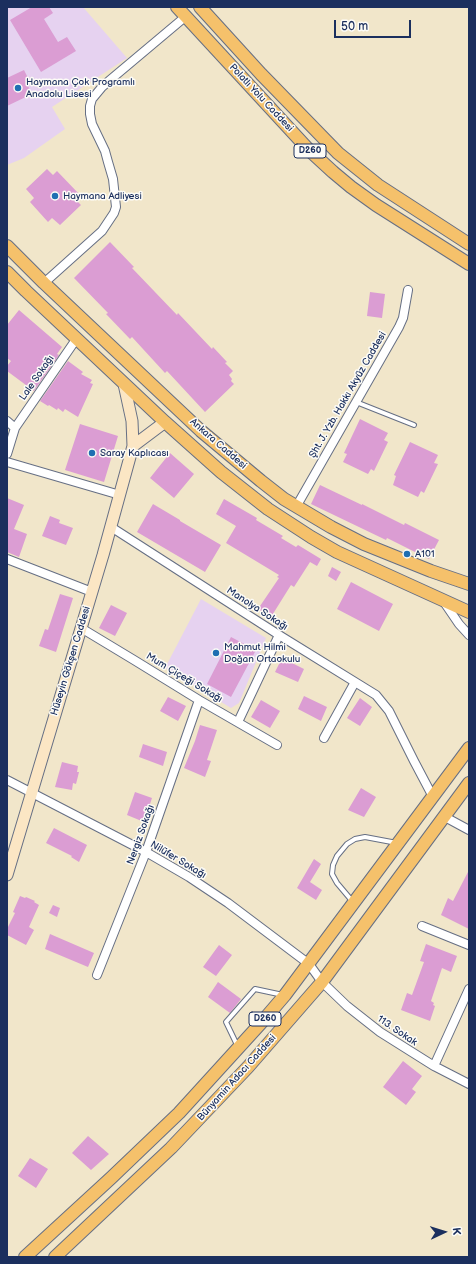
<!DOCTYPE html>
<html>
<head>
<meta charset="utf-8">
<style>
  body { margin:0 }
  #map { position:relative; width:476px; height:1264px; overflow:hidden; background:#f1e6ca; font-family:"Balsamiq Sans",sans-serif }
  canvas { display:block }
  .frame { position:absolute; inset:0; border:8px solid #1b2f5e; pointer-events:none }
  .north { position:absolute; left:424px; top:1212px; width:40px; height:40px; -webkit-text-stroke:3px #fdfcf7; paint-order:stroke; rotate:86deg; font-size:11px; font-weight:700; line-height:16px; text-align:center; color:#1b2f5e }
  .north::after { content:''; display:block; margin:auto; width:14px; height:18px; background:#1b2f5e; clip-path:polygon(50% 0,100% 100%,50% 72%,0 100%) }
  .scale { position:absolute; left:334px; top:20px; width:77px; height:18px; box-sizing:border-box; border:2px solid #1b2f5e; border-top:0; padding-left:5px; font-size:12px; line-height:14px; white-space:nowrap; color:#1b2f5e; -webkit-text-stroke:3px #fdfcf7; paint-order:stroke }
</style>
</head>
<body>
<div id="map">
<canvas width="476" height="1264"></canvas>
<div class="frame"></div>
<div class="north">K</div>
<div class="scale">50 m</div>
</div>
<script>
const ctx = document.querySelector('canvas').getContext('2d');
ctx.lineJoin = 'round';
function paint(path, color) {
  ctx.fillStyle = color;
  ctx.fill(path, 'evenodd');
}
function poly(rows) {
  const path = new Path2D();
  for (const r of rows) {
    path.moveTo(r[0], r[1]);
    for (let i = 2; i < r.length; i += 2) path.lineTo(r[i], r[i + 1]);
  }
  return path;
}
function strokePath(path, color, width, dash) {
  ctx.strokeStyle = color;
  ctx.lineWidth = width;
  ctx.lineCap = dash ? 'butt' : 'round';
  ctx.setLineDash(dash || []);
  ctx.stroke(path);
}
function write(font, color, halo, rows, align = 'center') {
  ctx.font = font + ' "Balsamiq Sans",sans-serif';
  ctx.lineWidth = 3;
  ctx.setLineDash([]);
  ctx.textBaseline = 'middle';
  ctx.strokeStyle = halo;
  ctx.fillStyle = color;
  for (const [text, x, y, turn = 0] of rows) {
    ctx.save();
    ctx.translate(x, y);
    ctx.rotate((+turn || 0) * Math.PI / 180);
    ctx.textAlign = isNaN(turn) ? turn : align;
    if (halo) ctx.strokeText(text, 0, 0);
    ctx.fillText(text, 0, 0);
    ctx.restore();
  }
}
const built = poly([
  [7,7,83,7,127,58,52,107,65,129,24,158,7,165],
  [201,599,266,638,239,703,231,708,165,668]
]);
const building = poly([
  [32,7,49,7,53,13,44,19,58,42,67,37,76,51,41,72,10,20],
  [24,70,29,80,26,82,32,94,7,106,7,78],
  [47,169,53,175,57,171,80,195,75,199,81,205,60,225,52,218,48,222,30,202,34,198,26,189],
  [110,242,134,267,132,268,177,315,178,313,212,349,213,347,227,362,225,363,233,371,229,375,232,379,231,381,234,384,205,412,167,371,165,373,132,337,130,339,106,314,108,313,74,278],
  [370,292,385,294,382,318,367,316],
  [19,310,62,347,57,354,59,355,34,391,7,371,7,366,11,361,7,358,7,325],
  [68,361,83,372,81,374,92,380,90,383,93,384,78,417,65,409,63,412,58,408,57,410,49,405,48,406,40,401],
  [360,419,388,433,384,440,388,442,374,471,371,469,368,474,343,462,347,454,344,453],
  [80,424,118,436,104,482,65,470],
  [410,442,438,455,434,463,438,464,424,493,421,491,418,497,393,485,396,476,394,475],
  [170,453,194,474,174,498,150,478],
  [320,485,362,505,362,504,404,525,405,523,439,540,429,559,387,538,386,540,311,504],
  [7,498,24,505,14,529,27,534,19,557,7,552],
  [224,499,257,518,256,520,283,536,281,538,296,547,298,545,321,559,317,566,310,562,294,587,291,585,271,617,258,609,279,578,277,577,279,575,226,543,236,526,216,514],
  [153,504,180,520,180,521,221,545,205,572,137,532],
  [50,516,60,520,59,523,73,528,66,545,42,536],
  [332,567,341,572,336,581,328,576],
  [351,582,393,604,379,631,337,609],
  [60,594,73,598,56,652,39,646,45,629,48,630],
  [111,605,127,613,115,636,99,628],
  [231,637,256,650,231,697,207,684],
  [282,658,304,669,298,682,275,672],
  [304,696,327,707,321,721,298,709],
  [168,697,186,706,178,721,160,711],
  [360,698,372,707,360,726,347,718],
  [261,700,280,711,270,728,251,717],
  [200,725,217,730,207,760,211,761,205,777,184,768,195,741],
  [143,744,167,752,163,766,139,757],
  [62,762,78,766,77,772,79,772,76,784,73,783,72,790,55,787],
  [361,788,376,797,364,817,348,810],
  [135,792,152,798,144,822,127,815],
  [54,828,87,845,79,862,71,857,72,856,46,843],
  [314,859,321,864,310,882,322,890,316,900,297,888],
  [469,870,469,929,441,915,448,898,453,901],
  [20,896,25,898,26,897,35,901,34,902,39,905,29,927,34,930,26,945,7,935,7,929,15,913,13,912],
  [53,905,60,908,57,917,49,913],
  [50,934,94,953,88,967,45,949],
  [426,944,457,956,451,972,442,968,431,1001,434,1003,433,1005,435,1006,430,1021,401,1010,407,993,412,995,424,962,420,961],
  [219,945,232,955,216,976,203,967],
  [218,982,241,999,230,1013,208,997],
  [403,1061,422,1076,412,1089,416,1092,406,1105,383,1087],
  [88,1136,109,1154,91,1170,72,1153],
  [30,1158,48,1169,36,1188,18,1176]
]);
const lane = poly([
  [356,402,414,425],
  [353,902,337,883,332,874,333,865,337,856,347,844,355,839,365,837,397,843],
  [238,1047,226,1022,255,989,283,995]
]);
const street = poly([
  [44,283,102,231,114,213,116,207,113,179,108,162,105,151,92,124,90,114,90,106,92,99,102,87,110,80,185,17],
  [7,421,15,428],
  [7,454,15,428,77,338],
  [7,462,120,495],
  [296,507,399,327,403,318,408,290],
  [111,527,279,635,376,695,389,711,414,761,433,797],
  [7,559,92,592],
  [444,602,459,624,469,635],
  [81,628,134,660,199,700,277,745],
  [238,722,279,635],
  [324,738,355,682],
  [7,780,146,852,189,877,228,903,309,964,322,982,347,1006,380,1032,434,1066,469,1084],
  [445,817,469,830],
  [422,926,469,945],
  [97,975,146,852,199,700],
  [434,1066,469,989]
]);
const secondary = poly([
  [133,446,165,422],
  [7,875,103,555,133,446,132,421,124,384]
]);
const primary = poly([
  [177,7,308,149,333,172,351,187,376,205,469,264],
  [200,7,261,74,338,153,378,185,469,244],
  [7,246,44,283,201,431,261,481,284,499,331,527,364,544,431,571,469,584],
  [7,272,26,291,165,422,221,472,268,509,311,537,337,552,469,612],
  [25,1257,111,1178,179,1113,261,1023,285,995,469,748],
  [55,1257,171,1148,248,1067,322,982,469,783]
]);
const markers = [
  [18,88,4,"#1f6fb2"],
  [55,196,4,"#1f6fb2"],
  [92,453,4,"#1f6fb2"],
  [407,554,4,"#1f6fb2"],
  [216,653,4,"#1f6fb2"]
];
const shields = [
  [310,151,32],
  [265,1019,32]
];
const shieldNames = [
  ["D260",310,151],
  ["D260",265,1019]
];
const poiNames = [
  ["Haymana Çok Programlı",26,82],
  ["Anadolu Lisesi",26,94],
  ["Haymana Adliyesi",63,196],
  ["Saray Kaplıcası",100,453],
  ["A101",415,554],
  ["Mahmut Hilmi",224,647],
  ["Doğan Ortaokulu",224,659]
];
const streetNames = [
  ["Polatlı Yolu Caddesi",261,98,47],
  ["Lale Sokağı",37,378,-55],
  ["Şht. J. Yzb. Hakkı Akyüz Caddesi",348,395,-60],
  ["Ankara Caddesi",218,444,41],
  ["Manolya Sokağı",257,609,33],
  ["Hüseyin Gökşen Caddesi",71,661,-73],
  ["Mum Çiçeği Sokağı",184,678,31],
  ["Nergiz Sokağı",141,835,-70],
  ["Nilüfer Sokağı",178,860,31],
  ["113. Sokak",397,1031,34],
  ["Bünyamin Adacı Caddesi",237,1078,-48]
];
paint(built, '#e6d2f0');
paint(building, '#db9dd3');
strokePath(lane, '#666f84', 6);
strokePath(street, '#666f84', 10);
strokePath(secondary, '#666f84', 13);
strokePath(primary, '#666f84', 14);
strokePath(lane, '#fff', 4);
strokePath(street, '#fff', 8);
strokePath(secondary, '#fbe6c4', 11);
strokePath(primary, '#f5c16b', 12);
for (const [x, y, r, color] of markers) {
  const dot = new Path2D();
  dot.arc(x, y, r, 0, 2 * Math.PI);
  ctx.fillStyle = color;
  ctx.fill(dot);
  strokePath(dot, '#fdfcf7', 1.5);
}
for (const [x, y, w] of shields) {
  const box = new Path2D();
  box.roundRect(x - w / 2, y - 7, w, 14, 3);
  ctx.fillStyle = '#fdfcf7';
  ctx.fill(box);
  strokePath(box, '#1b2f5e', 1);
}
write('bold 9px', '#1b2f5e', null, shieldNames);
write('10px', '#1b2f5e', '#fdfcf7', poiNames, 'left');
write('10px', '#1b2f5e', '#fdfcf7', streetNames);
</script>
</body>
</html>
